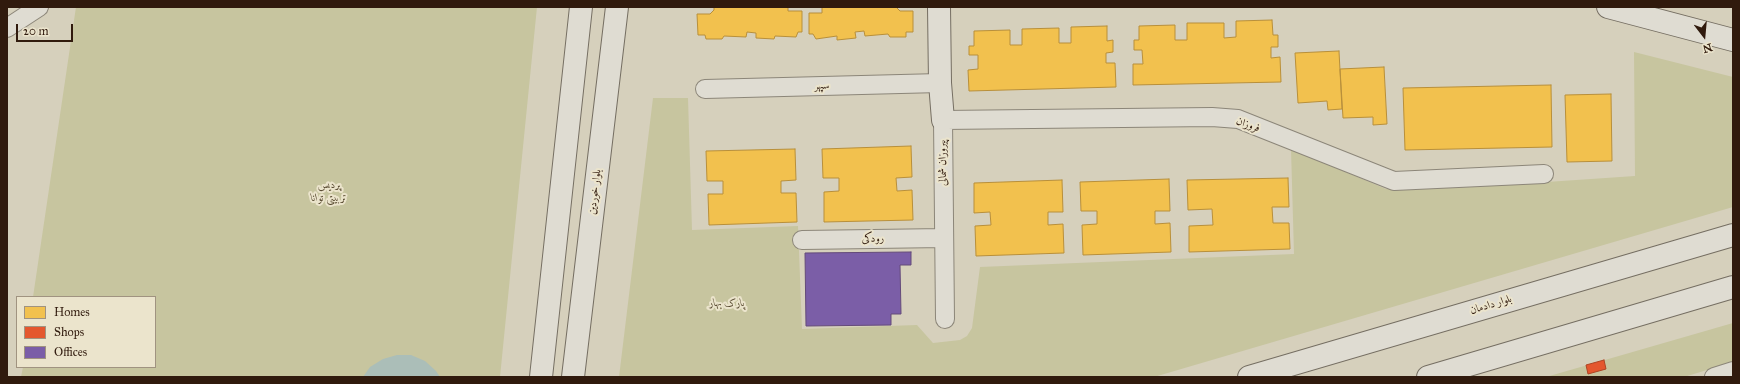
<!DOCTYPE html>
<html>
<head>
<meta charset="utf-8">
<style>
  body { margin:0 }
  #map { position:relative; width:1740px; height:384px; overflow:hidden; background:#d6d0bc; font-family:"IM FELL Great Primer",serif }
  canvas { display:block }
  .frame { position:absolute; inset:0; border:8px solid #301a0d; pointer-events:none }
  .legend { position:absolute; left:16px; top:296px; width:140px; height:72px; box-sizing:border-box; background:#ebe4cc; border:1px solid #a09380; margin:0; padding:5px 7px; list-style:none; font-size:12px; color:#301a0d }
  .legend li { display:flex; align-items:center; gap:8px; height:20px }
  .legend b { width:20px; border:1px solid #a09380 }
  .north { position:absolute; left:1684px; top:16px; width:40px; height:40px; -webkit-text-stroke:3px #ebe4cc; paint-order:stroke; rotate:164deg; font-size:11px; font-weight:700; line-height:16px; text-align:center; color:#301a0d }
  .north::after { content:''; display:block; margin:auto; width:14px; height:18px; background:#301a0d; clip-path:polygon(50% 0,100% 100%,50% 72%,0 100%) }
  .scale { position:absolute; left:16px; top:24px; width:57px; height:18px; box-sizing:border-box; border:2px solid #301a0d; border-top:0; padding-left:5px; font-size:12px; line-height:14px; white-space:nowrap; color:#301a0d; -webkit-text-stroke:3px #ebe4cc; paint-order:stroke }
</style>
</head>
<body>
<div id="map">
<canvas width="1740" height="384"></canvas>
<div class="frame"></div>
<ul class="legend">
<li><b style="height:11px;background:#f2c14e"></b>Homes</li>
<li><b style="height:11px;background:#e4572e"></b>Shops</li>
<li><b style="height:11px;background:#7b5ea7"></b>Offices</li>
</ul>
<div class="north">N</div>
<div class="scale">20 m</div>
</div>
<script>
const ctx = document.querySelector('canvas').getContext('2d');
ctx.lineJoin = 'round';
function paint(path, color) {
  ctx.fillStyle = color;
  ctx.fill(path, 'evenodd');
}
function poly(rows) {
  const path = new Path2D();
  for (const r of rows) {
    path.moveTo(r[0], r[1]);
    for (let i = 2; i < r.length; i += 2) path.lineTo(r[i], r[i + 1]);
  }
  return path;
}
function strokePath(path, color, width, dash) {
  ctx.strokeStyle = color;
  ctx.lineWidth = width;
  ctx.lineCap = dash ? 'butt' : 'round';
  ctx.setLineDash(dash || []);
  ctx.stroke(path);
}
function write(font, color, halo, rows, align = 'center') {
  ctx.font = font + ' "IM FELL Great Primer",Amiri,serif';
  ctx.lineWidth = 4;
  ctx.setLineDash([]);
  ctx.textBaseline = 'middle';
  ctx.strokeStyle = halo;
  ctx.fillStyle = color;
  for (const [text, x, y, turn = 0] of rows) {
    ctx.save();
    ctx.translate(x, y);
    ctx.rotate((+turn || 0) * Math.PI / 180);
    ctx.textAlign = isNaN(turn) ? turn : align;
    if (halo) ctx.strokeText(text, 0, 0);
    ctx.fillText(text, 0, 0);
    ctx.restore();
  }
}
const green = poly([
  [76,7,537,7,500,377,21,377,23,367,155,367,155,297,33,297],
  [1634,52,1733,77,1733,207,1154,377,619,377,653,98,688,98,692,230,798,226,802,329,917,325,933,343,960,340,967,336,972,328,980,267,1294,254,1291,149,1386,189,1473,187,1635,176],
  [1733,323,1733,362,1684,377,1546,377]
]);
const water = poly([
  [397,355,411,355,425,361,436,371,440,377,363,377,370,367,383,359]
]);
const homes = poly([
  [714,7,788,7,788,11,802,11,802,32,798,32,796,37,775,36,774,39,756,38,756,33,747,32,746,37,724,36,722,39,706,39,705,35,698,35,697,14,710,14,714,10,714,7],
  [822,7,896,7,900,11,913,11,913,32,906,32,906,37,890,37,888,34,865,36,864,31,855,32,856,38,837,40,837,36,816,39,813,34,809,34,809,13,822,13,822,7],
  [1272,20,1273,35,1278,35,1278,47,1271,47,1271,58,1280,57,1281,82,1133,85,1133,64,1143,64,1142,50,1134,50,1134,40,1139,40,1139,26,1175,25,1175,40,1187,40,1187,23,1224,23,1224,38,1236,37,1236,21,1272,20],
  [1107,26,1107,41,1113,40,1113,52,1106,53,1106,63,1115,63,1116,87,969,91,968,70,978,69,978,55,969,55,969,46,974,46,974,31,1010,30,1010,45,1022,45,1022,29,1059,28,1059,43,1071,43,1071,27,1107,26],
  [1339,51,1342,109,1328,110,1327,101,1298,103,1295,53,1339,51],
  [1384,67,1387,124,1373,125,1373,117,1343,118,1340,69,1384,67],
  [1551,85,1552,147,1405,150,1403,88,1551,85],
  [1611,94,1612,161,1567,162,1565,95,1611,94],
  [911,146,912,177,896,178,897,191,912,190,913,220,824,222,824,192,839,191,839,178,823,178,822,149,911,146],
  [795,149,796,180,781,181,781,193,796,193,797,222,709,225,708,194,723,194,723,181,707,181,706,151,795,149],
  [1288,178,1289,207,1272,207,1273,223,1289,223,1290,249,1189,252,1189,226,1213,225,1212,209,1188,210,1187,180,1288,178],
  [1169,179,1170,211,1155,211,1155,224,1170,223,1171,252,1083,255,1082,225,1097,224,1097,211,1081,211,1080,182,1169,179],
  [1062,180,1063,212,1048,212,1048,225,1063,224,1064,253,976,256,975,226,991,225,990,212,974,213,974,183,1062,180]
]);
const shops = poly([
  [1604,360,1606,369,1588,374,1586,365,1604,360]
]);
const offices = poly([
  [911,252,911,265,900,265,901,314,891,314,891,325,806,326,805,253,911,252]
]);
const street = poly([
  [7,28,39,7],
  [705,89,940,83],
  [802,240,944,238],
  [945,319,943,120,1212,117,1238,119,1394,181,1544,174],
  [1714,377,1733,371]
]);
const secondary = poly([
  [939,7,940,83,943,120],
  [1608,7,1733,40],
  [541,377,581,7],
  [573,377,617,7],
  [1249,377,1733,235],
  [1428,377,1733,287]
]);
const streetNames = [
  ["سپهر",822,86,-1],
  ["فروزان",1248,125,19],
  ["پیروزان شمالی",943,163,-91],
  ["بلوار خوردین",595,192,-83],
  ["رودکی",873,239,-1],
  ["بلوار دادمان",1491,305,-17]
];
const parkNames = [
  ["پردیس",329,185],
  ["تربیتی توانا",329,198],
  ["پارک بهار",727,303]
];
paint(green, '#c7c59f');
paint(water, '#abbeb8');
paint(homes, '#f2c14e');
strokePath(homes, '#b88f3a', 1);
paint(shops, '#e4572e');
strokePath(shops, '#ae4524', 1);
paint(offices, '#7b5ea7');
strokePath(offices, '#644a79', 1);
strokePath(street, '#8c8679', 20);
strokePath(secondary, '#756e62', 24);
strokePath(street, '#dfdcd2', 18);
strokePath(secondary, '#dfdcd2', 22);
write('11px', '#301a0d', '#ebe4cc', streetNames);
write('italic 11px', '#594b32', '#ebe4cc', parkNames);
</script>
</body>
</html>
